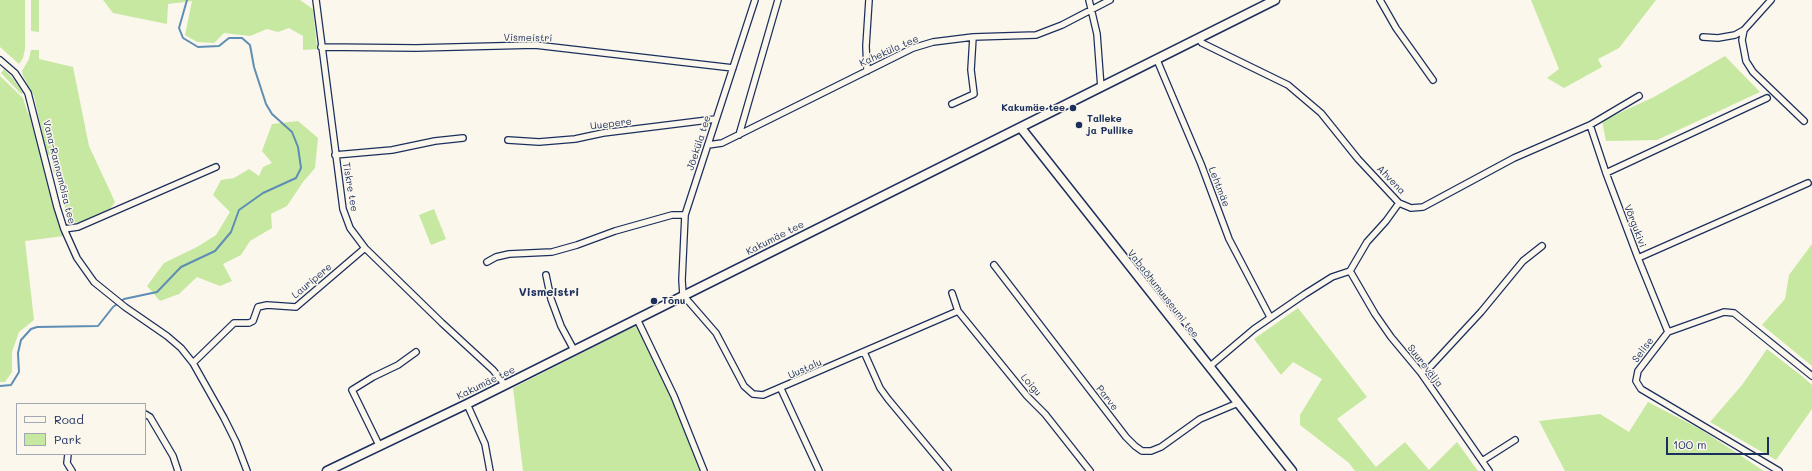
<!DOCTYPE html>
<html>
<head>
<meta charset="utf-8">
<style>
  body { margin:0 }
  #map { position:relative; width:1812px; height:471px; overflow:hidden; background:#fbf7ec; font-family:Mali,sans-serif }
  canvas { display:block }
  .legend { position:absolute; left:16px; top:403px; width:130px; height:52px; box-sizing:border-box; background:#fbf7ec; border:1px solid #a1a7b3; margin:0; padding:5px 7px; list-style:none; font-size:12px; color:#1b2f5e }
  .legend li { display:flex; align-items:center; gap:8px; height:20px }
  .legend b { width:20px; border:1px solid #a1a7b3 }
  .scale { position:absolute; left:1666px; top:437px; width:103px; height:18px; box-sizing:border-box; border:2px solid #1b2f5e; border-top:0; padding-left:5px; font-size:12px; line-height:14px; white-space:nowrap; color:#1b2f5e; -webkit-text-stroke:3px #fbf7ec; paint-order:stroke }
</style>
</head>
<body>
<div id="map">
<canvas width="1812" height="471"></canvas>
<ul class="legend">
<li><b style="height:5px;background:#fbf7ec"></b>Road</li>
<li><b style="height:11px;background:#c7e8a1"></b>Park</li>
</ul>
<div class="scale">100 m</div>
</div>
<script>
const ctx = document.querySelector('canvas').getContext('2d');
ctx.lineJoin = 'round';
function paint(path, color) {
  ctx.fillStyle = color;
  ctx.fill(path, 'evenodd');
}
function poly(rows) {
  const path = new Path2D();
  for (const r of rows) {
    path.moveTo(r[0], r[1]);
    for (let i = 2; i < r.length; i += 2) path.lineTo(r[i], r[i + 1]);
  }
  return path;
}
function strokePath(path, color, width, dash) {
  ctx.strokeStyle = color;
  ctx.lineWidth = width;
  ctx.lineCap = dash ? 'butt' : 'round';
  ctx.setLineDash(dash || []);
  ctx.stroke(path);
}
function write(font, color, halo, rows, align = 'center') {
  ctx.font = font + ' Mali,sans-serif';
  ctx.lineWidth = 3;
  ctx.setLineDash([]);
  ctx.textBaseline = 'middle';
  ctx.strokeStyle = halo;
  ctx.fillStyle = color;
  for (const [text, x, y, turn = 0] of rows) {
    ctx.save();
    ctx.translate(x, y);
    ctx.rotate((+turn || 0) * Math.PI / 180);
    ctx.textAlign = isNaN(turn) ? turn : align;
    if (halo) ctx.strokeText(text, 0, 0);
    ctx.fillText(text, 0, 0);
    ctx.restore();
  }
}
const green = poly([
  [0,0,25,0,25,49,23,58,19,64,0,47],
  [31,0,39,0,39,32,31,31],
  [103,0,300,0,313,9,317,49,303,50,303,36,289,28,278,32,267,29,250,36,224,33,214,43,197,42,185,35,192,1,168,4,167,24,113,13],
  [1531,0,1656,0,1619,48,1598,59,1602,67,1564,88,1547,78,1559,69],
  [31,50,39,50,39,59,73,67,89,146,115,202,110,209,84,222,69,223,63,200,62,179,53,172,52,155,47,155,34,96,23,76,22,71,29,59],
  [1725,56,1760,92,1657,140,1606,141,1602,121,1654,97],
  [4,69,14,80,23,93,21,94,1,73],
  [0,76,23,98,28,114,30,114,51,198,64,236,25,241,34,320,19,332,12,352,12,372,5,382,0,382],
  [298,121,318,138,315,168,303,182,287,206,271,214,272,228,250,241,241,255,223,264,232,281,220,286,197,277,179,294,160,301,147,286,164,263,197,247,216,235,230,212,213,195,221,180,234,178,249,169,259,176,263,167,272,163,262,151,272,124],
  [434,209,446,239,431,245,419,215],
  [1812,244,1812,366,1762,325,1785,299,1789,275],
  [1298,308,1367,397,1337,419,1376,467,1405,442,1429,470,1457,442,1478,471,1355,471,1349,463,1300,425,1300,415,1322,379,1293,362,1281,375,1254,339],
  [637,325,667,386,702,471,523,471,513,388],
  [1767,349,1803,377,1812,385,1812,409,1776,460,1710,422,1742,385],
  [1648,402,1700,429,1764,471,1565,471,1539,421,1600,414,1629,432]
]);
const stream = poly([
  [0,386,11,385,19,372,18,353,21,340,31,329,37,327,98,326,113,307,124,299,157,292,181,267,215,251,231,232,239,210,263,193,296,178,301,168,298,147,292,132,272,114,266,104,254,67,250,45,242,38,229,38,219,46,198,47,183,38,179,28,187,0]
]);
const street = poly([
  [316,0,343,209,350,228,365,248,442,323,493,370,505,385],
  [755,0,685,215,682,280,683,295,716,333,744,386,753,394,763,395,958,311],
  [1089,0,1097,34,1101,88],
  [1380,0,1396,28,1433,80],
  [1744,30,1742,40,1746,61,1753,72,1804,121],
  [1703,37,1718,38,1735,35,1744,30,1771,0],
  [1199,39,1202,43,1288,85,1321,113,1358,159,1399,203,1411,208,1423,207,1514,158,1590,125,1639,96],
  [321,47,416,48,535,45,733,68],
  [0,60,15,73,28,93,57,207,64,229,77,258,94,282,125,307,167,336,181,348,193,363,224,418,236,442,247,471],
  [1157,60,1201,164,1229,239,1270,317],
  [867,71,866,46,869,0],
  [952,104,974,94,971,70,973,37],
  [1590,125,1606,173,1638,258,1668,332],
  [739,135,778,0],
  [508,140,539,142,575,139,603,133,716,119],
  [708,145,722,143,913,48,933,42,973,37,1036,35,1062,25,1110,0],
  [335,155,392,150,435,141,463,138],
  [1606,173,1767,98],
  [64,229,78,227,216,167],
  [1638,258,1808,183],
  [487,262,496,257,509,254,552,252,577,245,615,231,672,215,685,215],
  [994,265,1126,437,1135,446,1142,451,1151,451,1161,447,1200,419,1238,403],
  [1350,271,1375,314,1391,337,1421,373,1489,471],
  [546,275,551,299,561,326,574,350],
  [952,293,958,311,1027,396,1045,414,1090,471],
  [637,319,674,396,704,471],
  [864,352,880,388,888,399,948,471],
  [193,363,234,323,249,323,253,321,258,307,267,305,296,307,365,248],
  [1209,367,1254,329,1305,294,1332,277,1350,271,1367,242,1386,221,1399,203],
  [1421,373,1431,366,1481,312,1523,261,1542,246],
  [781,389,819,471],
  [467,404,485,444,490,471],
  [145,414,150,417,173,456,178,471],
  [379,445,352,390,373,377,398,365,416,352],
  [68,454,67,463,72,471],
  [1482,461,1515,440],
  [1779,471,1641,389,1636,381,1638,371,1668,332,1724,312,1734,313,1812,376]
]);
const secondary = poly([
  [1021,128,1292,471],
  [327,471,467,404,1275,0]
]);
const markers = [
  [1073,108,4,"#1b2f5e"],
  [1079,125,4,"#1b2f5e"],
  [654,301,4,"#1b2f5e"]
];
const streetNames = [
  ["Vismeistri",528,38,1],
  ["Kaheküla tee",889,51,-24],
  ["Uuepere",611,124,-7],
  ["Jõeküla tee",699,143,-72],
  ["Vana-Rannamõisa tee",59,172,76],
  ["Ahvena",1391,180,46],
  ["Tiskre tee",350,187,80],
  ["Lehtmäe",1219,187,69],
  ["Võrgukivi",1635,226,69],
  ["Kakumäe tee",775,238,-27],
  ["Lauripere",312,281,-40],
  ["Vabaõhumuuseumi tee",1163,294,52],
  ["Selise",1643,350,-53],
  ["Suurevälja",1425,366,52],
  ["Uustalu",805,369,-24],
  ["Kakumäe tee",486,383,-26],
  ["Loigu",1031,385,49],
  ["Parve",1107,398,52]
];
const poiNames = [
  ["Kakumäe tee",1065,108,"right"],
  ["Talleke",1087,119],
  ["ja Pullike",1087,131],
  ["Tõnu",662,301]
];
const quarterNames = [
  ["Vismeistri",549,292]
];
paint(green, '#c7e8a1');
strokePath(stream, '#5e8eb4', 2);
strokePath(street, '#1b2f5e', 8);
strokePath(secondary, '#1b2f5e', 11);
strokePath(street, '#fbf7ec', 5.5);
strokePath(secondary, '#fbf7ec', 8);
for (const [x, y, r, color] of markers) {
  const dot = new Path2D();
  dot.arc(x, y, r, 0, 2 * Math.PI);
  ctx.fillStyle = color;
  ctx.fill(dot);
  strokePath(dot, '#fbf7ec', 1.5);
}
write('10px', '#1b2f5e', '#fbf7ec', streetNames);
write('bold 10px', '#1b2f5e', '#fbf7ec', poiNames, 'left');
write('bold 12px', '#1b2f5e', '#fbf7ec', quarterNames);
</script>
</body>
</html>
